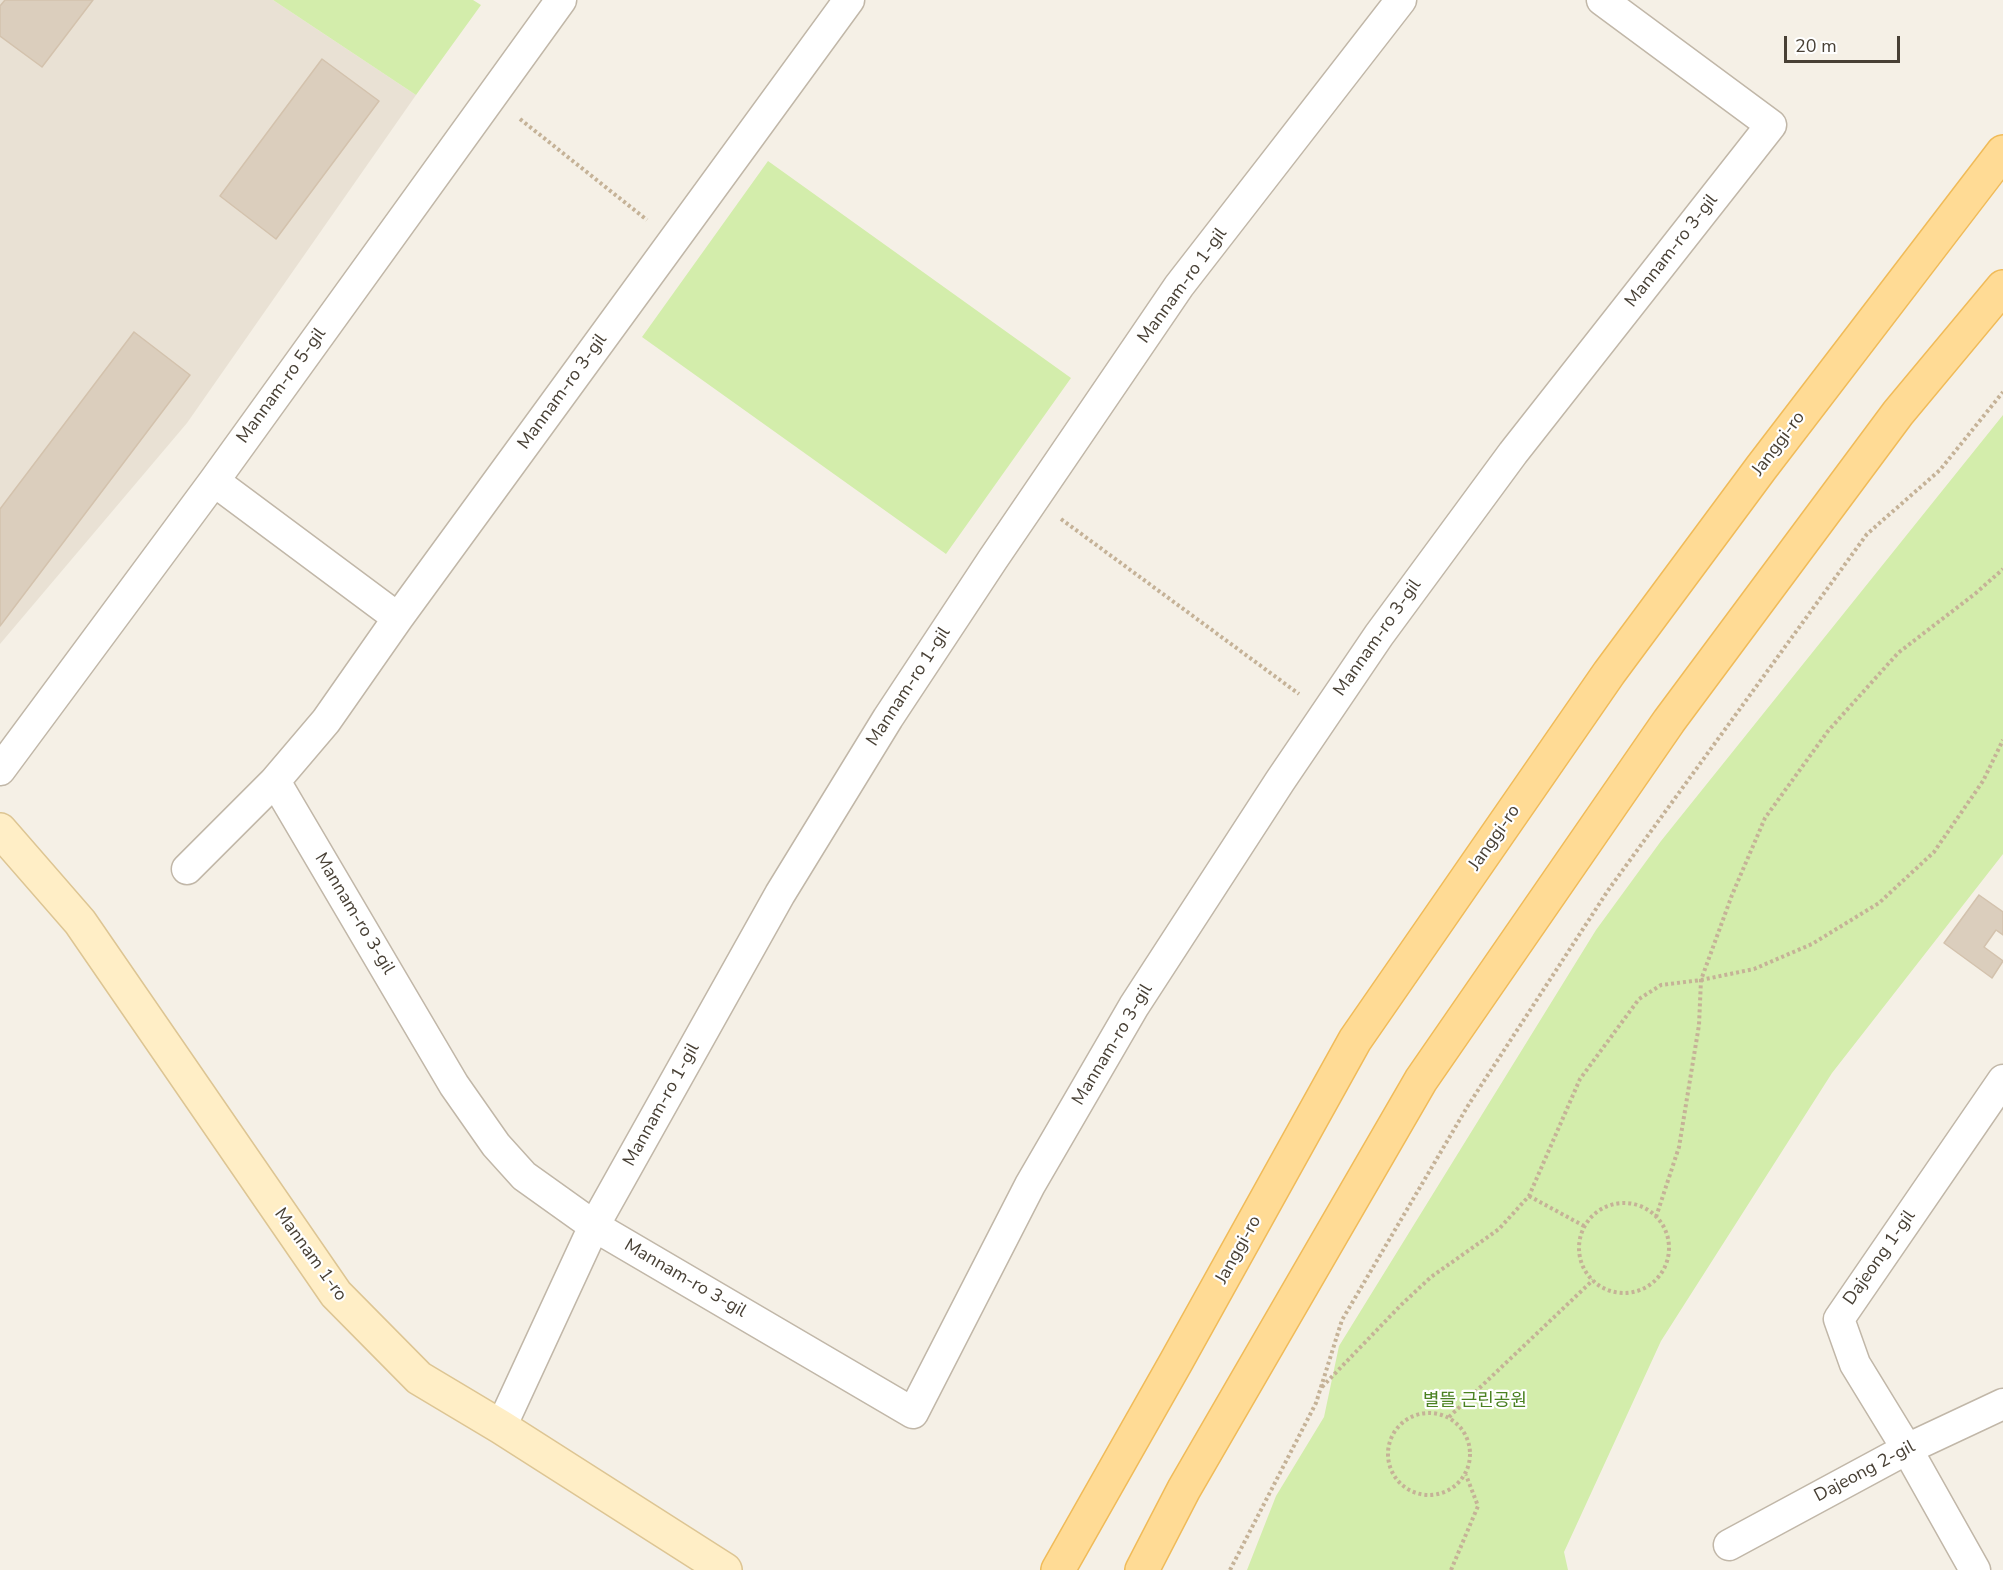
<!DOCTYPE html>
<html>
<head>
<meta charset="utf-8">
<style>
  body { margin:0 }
  #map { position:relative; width:2003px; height:1570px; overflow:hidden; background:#f5f0e6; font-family:"Nunito Sans",sans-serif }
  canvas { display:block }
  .scale { position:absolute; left:1784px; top:36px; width:116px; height:27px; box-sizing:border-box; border:3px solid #484035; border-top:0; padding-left:8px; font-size:18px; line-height:21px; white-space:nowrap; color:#484035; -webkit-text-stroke:4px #fff; paint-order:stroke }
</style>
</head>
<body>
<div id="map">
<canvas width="2003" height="1570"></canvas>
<div class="scale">20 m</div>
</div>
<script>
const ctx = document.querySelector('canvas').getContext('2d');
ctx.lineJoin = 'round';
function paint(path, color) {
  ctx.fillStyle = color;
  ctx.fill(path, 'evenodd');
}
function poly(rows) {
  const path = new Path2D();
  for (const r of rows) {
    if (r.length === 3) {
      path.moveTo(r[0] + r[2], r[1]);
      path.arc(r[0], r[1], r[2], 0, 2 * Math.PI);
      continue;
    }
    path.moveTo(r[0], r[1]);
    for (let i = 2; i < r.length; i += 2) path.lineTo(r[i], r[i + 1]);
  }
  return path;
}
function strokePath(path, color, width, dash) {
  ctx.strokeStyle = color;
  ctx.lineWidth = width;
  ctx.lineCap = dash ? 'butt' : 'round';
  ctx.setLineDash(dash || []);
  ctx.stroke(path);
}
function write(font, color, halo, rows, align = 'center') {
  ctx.font = font + ' "Nunito Sans","Noto Sans KR",sans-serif';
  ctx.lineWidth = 4.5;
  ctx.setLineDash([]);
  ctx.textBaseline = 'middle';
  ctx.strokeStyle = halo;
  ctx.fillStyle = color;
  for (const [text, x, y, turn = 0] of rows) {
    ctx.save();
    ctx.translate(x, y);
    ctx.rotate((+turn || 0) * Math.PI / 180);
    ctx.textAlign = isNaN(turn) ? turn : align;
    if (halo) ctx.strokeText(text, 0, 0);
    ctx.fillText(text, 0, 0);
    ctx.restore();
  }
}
const residential = poly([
  [0,0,273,0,416,95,187,423,0,644]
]);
const green = poly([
  [273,0,473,0,481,5,416,95],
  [768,161,1071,378,946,554,642,337],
  [2003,415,2003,854,1832,1073,1661,1341,1564,1552,1568,1570,1247,1570,1276,1496,1324,1417,1339,1346,1596,930,1661,841]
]);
const building = poly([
  [5,0,93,0,42,67,0,36,0,6,5,0],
  [322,59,379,101,276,239,220,196,322,59],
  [134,332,190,375,0,626,0,509,134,332],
  [1979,895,2003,912,2003,935,1996,930,1984,947,2003,961,1992,978,1944,943,1979,895]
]);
const path = poly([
  [520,119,647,220],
  [1061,519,1299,694],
  [1529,1196,1584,1226],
  [1624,1248,45],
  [1656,1217,1679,1147,1699,1025,1701,980,1732,895,1765,818,1828,731,1898,653,1976,593,2003,569],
  [1322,1387,1401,1305,1431,1277,1499,1229,1529,1196,1580,1079,1639,999,1661,985,1701,980,1754,969,1812,944,1879,903,1934,852,1983,781,2003,740],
  [1429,1454,41],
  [1449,1417,1593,1280],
  [1230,1570,1316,1403,1342,1320,1469,1104,1609,889,1867,534,1940,470,2003,392],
  [1451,1570,1478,1506,1466,1475]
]);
const street = poly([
  [214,481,398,618],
  [0,770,214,481,561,0],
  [275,781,454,1085,496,1145,524,1176,594,1226,913,1413,1030,1185,1134,1006,1280,781,1379,635,1513,453,1771,125,1602,0],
  [187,869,275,781,326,721,398,618,849,0],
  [501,1427,594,1226,780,894,888,718,993,559,1179,286,1401,0],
  [1729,1545,1907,1449,2003,1404],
  [1975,1570,1907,1449,1855,1364,1839,1319,2003,1080]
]);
const secondary = poly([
  [0,830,80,922,336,1294,419,1378,501,1427,725,1570]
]);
const primary = poly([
  [1058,1570,1176,1362,1355,1040,1609,673,1761,468,2003,152],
  [1142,1570,1184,1489,1421,1080,1669,721,1898,413,2003,287]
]);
const streetNames = [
  ["Mannam-ro 3-gil",1672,251,-52],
  ["Mannam-ro 1-gil",1183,286,-54],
  ["Mannam-ro 5-gil",282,386,-54],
  ["Mannam-ro 3-gil",563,392,-54],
  ["Janggi-ro",1779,444,-53],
  ["Mannam-ro 3-gil",1378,638,-55],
  ["Mannam-ro 1-gil",909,687,-57],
  ["Janggi-ro",1495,838,-55],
  ["Mannam-ro 3-gil",354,914,59],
  ["Mannam-ro 3-gil",1113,1045,-59],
  ["Mannam-ro 1-gil",662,1105,-61],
  ["Janggi-ro",1239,1250,-61],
  ["Mannam 1-ro",310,1255,54],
  ["Dajeong 1-gil",1880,1258,-55],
  ["Mannam-ro 3-gil",685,1279,30],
  ["Dajeong 2-gil",1865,1472,-28]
];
const parkNames = [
  ["별뜰 근린공원",1475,1402]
];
paint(residential, '#e9e1d4');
paint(green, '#d3edab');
paint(building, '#dbcebd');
strokePath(building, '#d3c2ad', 1.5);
strokePath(street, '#c1b7a8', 33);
strokePath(secondary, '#ddc593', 36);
strokePath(primary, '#f0bb59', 36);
strokePath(path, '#c5b297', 4, [3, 3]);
strokePath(street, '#fff', 30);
strokePath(secondary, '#ffeec6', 33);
strokePath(primary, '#ffdb95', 33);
write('18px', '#484035', '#fff', streetNames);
write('18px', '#4a8121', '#fff', parkNames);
</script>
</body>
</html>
